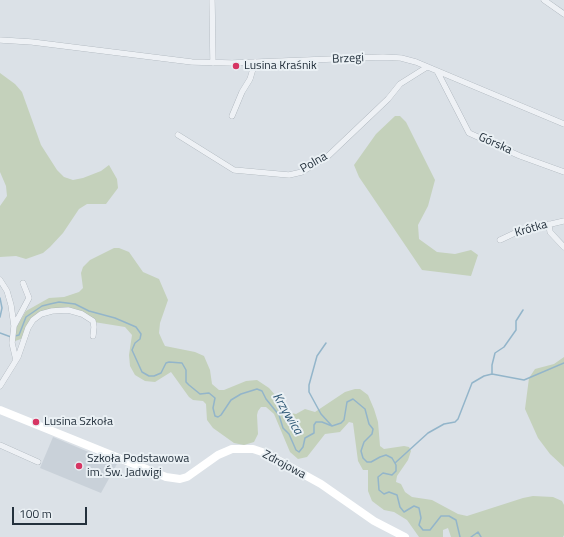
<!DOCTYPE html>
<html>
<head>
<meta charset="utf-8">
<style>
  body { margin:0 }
  #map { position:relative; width:564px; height:537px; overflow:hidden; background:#dbe1e7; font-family:"Titillium Web",sans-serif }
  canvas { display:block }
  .scale { position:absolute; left:12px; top:507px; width:75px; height:18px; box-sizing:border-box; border:2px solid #24313d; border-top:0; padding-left:5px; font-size:12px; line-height:14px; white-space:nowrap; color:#24313d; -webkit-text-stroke:3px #eaf0f4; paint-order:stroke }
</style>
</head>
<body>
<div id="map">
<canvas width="564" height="537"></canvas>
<div class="scale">100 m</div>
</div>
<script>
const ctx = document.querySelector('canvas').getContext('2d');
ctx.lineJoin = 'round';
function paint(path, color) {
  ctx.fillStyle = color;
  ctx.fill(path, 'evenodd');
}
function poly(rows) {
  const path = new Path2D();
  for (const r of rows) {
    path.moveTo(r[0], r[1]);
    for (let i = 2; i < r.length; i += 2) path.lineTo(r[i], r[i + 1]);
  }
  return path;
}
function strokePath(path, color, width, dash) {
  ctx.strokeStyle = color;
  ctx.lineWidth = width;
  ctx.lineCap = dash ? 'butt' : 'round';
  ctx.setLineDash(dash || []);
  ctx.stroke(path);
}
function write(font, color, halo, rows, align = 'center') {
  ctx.font = font + ' "Titillium Web",sans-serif';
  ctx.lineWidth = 4;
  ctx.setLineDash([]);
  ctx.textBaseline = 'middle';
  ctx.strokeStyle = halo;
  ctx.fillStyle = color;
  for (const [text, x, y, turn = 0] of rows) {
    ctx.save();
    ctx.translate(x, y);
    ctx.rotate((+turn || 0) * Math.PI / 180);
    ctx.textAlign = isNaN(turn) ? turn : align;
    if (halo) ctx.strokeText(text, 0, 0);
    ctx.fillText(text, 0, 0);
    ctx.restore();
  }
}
const built = poly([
  [53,437,117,464,101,493,40,468]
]);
const green = poly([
  [0,73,15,84,22,92,41,145,57,170,64,177,73,180,83,178,101,171,109,165,117,179,118,188,106,204,87,204,79,209,63,233,50,247,43,253,26,259,16,256,0,257,0,206,7,196,6,186,0,172],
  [395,116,400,116,406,122,435,180,428,206,418,225,419,239,437,252,455,254,471,250,478,255,471,276,422,270,359,177,354,165,376,134],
  [114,248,119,248,129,252,143,272,159,279,168,300,160,323,159,333,163,342,165,346,195,352,204,356,210,370,212,384,219,390,224,390,246,381,257,380,269,388,291,413,296,414,305,409,315,412,345,392,355,389,360,389,368,395,374,409,378,422,380,446,384,449,404,446,409,447,411,451,408,460,397,476,396,482,401,484,405,492,412,497,432,500,458,514,467,516,523,498,533,496,553,497,562,501,564,505,564,535,563,537,451,537,448,528,443,530,443,537,419,537,407,520,394,512,384,510,372,501,368,491,368,470,363,470,358,461,353,423,349,422,340,432,325,434,307,457,298,459,290,452,274,414,266,407,261,407,258,411,257,415,258,434,254,442,244,445,234,443,213,428,207,420,206,404,203,401,193,400,189,397,171,372,155,382,145,381,135,375,130,366,129,355,132,335,125,327,94,322,65,310,41,313,21,339,15,341,16,328,26,311,49,298,64,297,79,292,83,288,81,273,83,267,90,260],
  [564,357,564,467,550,454,538,438,525,409,529,378,535,369,554,364]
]);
const stream = poly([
  [0,298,2,308,0,317],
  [0,333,11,337],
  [15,336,19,335,26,317,42,306,50,304,59,302,75,304,89,311,115,318,136,327,141,334,140,339,135,343,132,350,142,372,149,376,154,376,161,373,166,363,169,362,182,363,186,370,186,382,189,385,200,394,209,393,215,398,213,408,215,416,218,417,221,415,231,400,241,394,257,389,262,391,266,399,279,415,283,428,289,434,296,450,299,452,303,447,305,438,314,433,314,425,316,422,322,422,332,426,341,423,344,420,347,402,353,399,365,409,369,424,373,429,372,434,364,442,361,451,363,458,367,462,371,462,380,457,386,455,392,458,396,465,396,471,392,475,383,473,378,477,379,490,384,494,389,492,397,495,400,507,404,512,414,506,419,508,421,518,419,525,423,530,430,530,441,516,449,516,456,520,460,537],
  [326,343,317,356,309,385,309,392,321,414,332,426],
  [492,374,492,365,495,353,504,347,516,330,516,321,523,310],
  [395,463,428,433,444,424,455,422,458,419,472,383,484,376,492,374,524,380,564,363],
  [471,537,478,532,481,537]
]);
const street = poly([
  [212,0,213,63],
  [544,0,564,14],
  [0,40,32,42,192,62,232,63,383,57,401,58,416,62,564,124],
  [437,71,469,133,520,156,564,172],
  [232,116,242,92,250,79,255,62],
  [178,135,234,170,289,175,302,172,327,157,388,99,400,84,427,67],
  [549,224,550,232,564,247],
  [500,240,517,232,564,221],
  [0,280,7,291,11,305,14,326,12,343,16,360],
  [14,326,29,298,23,283],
  [0,386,18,357,28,328,33,320,41,314,52,311,68,310,82,314,93,321,94,327,93,336],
  [0,445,38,462]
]);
const secondary = poly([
  [0,410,166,477,180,479,187,477,218,455,232,449,253,449,265,453,321,484,374,521,405,537]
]);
const markers = [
  [236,66,4,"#d63563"],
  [36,422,4,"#d63563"],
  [79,466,4,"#d63563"]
];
const streetNames = [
  ["Brzegi",348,59,-3],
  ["Górska",495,144,24],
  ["Polna",314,163,-30],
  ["Krótka",531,229,-16],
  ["Zdrojowa",284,465,28]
];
const poiNames = [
  ["Lusina Kraśnik",244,66],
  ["Lusina Szkoła",44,422],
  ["Szkoła Podstawowa",87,459],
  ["im. Św. Jadwigi",87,473]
];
const waterNames = [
  ["Krzywica",287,414,59]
];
paint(built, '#c9d1d9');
paint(green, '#c4d1bb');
strokePath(stream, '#93b5ca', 1.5);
strokePath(street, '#a0a9b1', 6);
strokePath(street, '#eef1f5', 5.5);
strokePath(secondary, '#fff', 8);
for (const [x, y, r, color] of markers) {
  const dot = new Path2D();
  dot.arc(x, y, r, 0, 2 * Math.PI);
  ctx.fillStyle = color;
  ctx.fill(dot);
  strokePath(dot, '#eaf0f4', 1.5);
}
write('12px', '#24313d', '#eaf0f4', streetNames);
write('12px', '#24313d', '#eaf0f4', poiNames, 'left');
write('italic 13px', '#2c5673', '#eaf0f4', waterNames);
</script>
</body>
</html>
